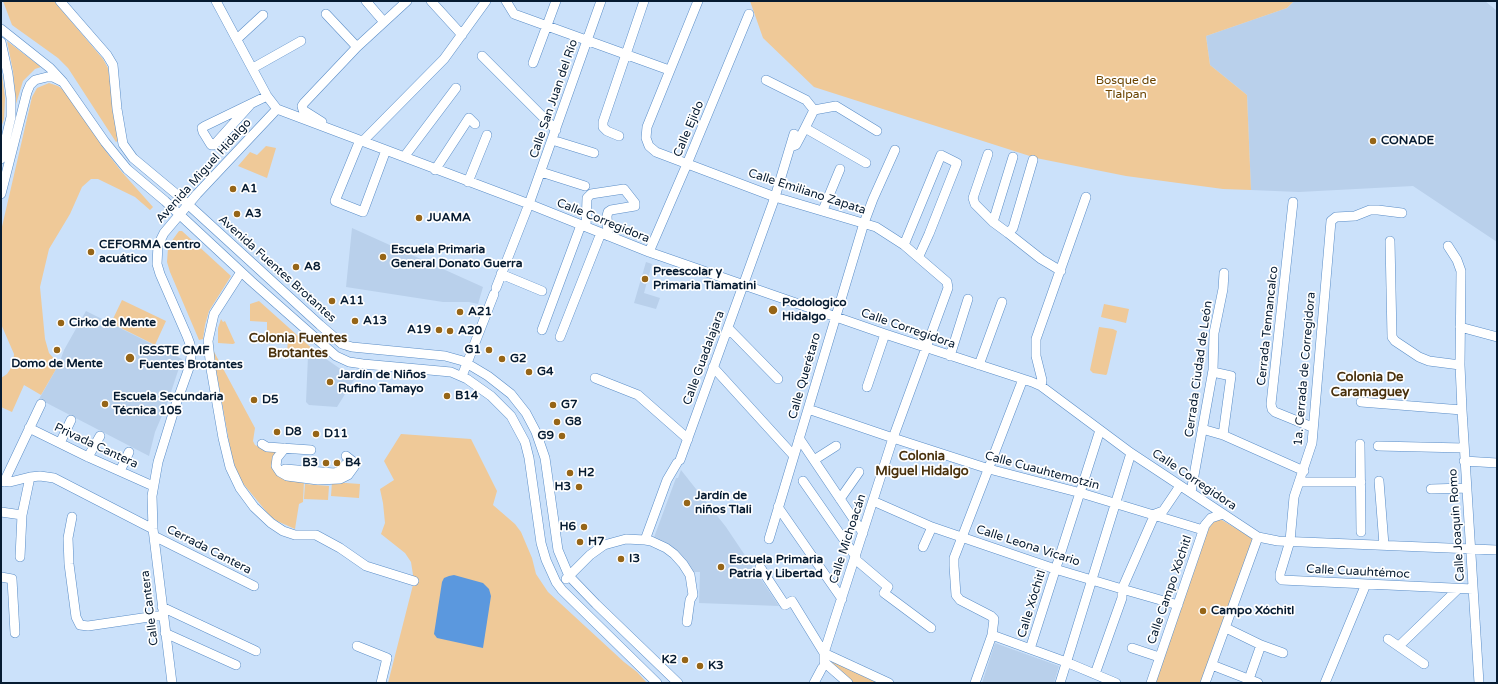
<!DOCTYPE html>
<html>
<head>
<meta charset="utf-8">
<style>
  body { margin:0 }
  #map { position:relative; width:1498px; height:684px; overflow:hidden; background:#cbe1fa; font-family:"Varela Round",sans-serif }
  canvas { display:block }
  .frame { position:absolute; inset:0; border:2px solid #061b31; pointer-events:none }
</style>
</head>
<body>
<div id="map">
<canvas width="1498" height="684"></canvas>
<div class="frame"></div>
</div>
<script>
const ctx = document.querySelector('canvas').getContext('2d');
ctx.lineJoin = 'round';
function paint(path, color) {
  ctx.fillStyle = color;
  ctx.fill(path, 'evenodd');
}
function poly(rows) {
  const path = new Path2D();
  for (const r of rows) {
    path.moveTo(r[0], r[1]);
    for (let i = 2; i < r.length; i += 2) path.lineTo(r[i], r[i + 1]);
  }
  return path;
}
function strokePath(path, color, width, dash) {
  ctx.strokeStyle = color;
  ctx.lineWidth = width;
  ctx.lineCap = dash ? 'butt' : 'round';
  ctx.setLineDash(dash || []);
  ctx.stroke(path);
}
function write(font, color, halo, rows, align = 'center') {
  ctx.font = font + ' "Varela Round",sans-serif';
  ctx.lineWidth = 3.5;
  ctx.setLineDash([]);
  ctx.textBaseline = 'middle';
  ctx.strokeStyle = halo;
  ctx.fillStyle = color;
  for (const [text, x, y, turn = 0] of rows) {
    ctx.save();
    ctx.translate(x, y);
    ctx.rotate((+turn || 0) * Math.PI / 180);
    ctx.textAlign = isNaN(turn) ? turn : align;
    if (halo) ctx.strokeText(text, 0, 0);
    ctx.fillText(text, 0, 0);
    ctx.restore();
  }
}
const built = poly([
  [1294,1,1485,1,1497,11,1497,242,1413,186,1299,192,1251,190,1247,95,1210,65,1206,36,1287,8],
  [352,228,483,287,478,304,469,302,443,302,346,287],
  [646,262,652,264,644,293,660,298,656,309,634,303],
  [86,311,182,359,167,404,155,432,149,456,39,399,59,364,64,350],
  [316,352,342,370,357,375,337,407,309,405,306,402,308,356],
  [681,470,726,527,779,606,699,603,700,572,693,572,653,540,676,478,678,478],
  [995,643,1059,666,1054,683,982,683]
]);
const green = poly([
  [3,1,54,1,103,59,108,68,119,140,116,142,68,68,58,58,12,25],
  [750,1,1294,1,1287,8,1206,36,1210,65,1247,95,1251,190,1223,189,1126,176,1036,158,814,87,763,38],
  [7,41,41,67,35,69,23,81,16,104,13,71],
  [1,66,5,98,4,119,2,125],
  [49,83,58,86,65,91,105,150,121,171,153,207,150,210,135,197,98,179,91,179,82,187,70,214,49,249,40,287,45,339,49,353,59,364,41,395,24,385,12,412,1,407,1,378,7,374,13,365,14,354,1,324,1,231,32,97,37,88],
  [266,146,276,148,267,178,238,166,250,152,257,155],
  [179,231,182,231,231,276,209,311,205,325,203,339,199,340,170,272,167,262,168,248,171,242],
  [122,300,166,321,155,345,111,323],
  [259,301,316,352,308,356,287,355,288,337,267,336,267,322,250,321,250,304],
  [1104,304,1129,309,1126,323,1101,317],
  [221,319,223,322,225,321,235,343,233,344,218,343,218,328],
  [1099,327,1113,329,1117,331,1107,374,1106,375,1093,373,1090,370],
  [212,348,255,428,253,441,255,445,259,447,281,449,274,464,304,480,303,502,299,504,295,529,277,521,270,516,241,481,236,469,232,458],
  [401,434,471,439,497,491,493,505,515,524,521,532,532,558,536,574,548,592,624,662,637,672,647,683,388,683,414,581,411,562,405,553,381,534,385,523,383,503,380,489,394,480,384,461],
  [332,482,360,484,359,498,331,496],
  [305,484,329,486,328,500,304,499],
  [1220,519,1254,539,1202,683,1153,683,1210,524,1215,520],
  [829,660,882,683,852,683,829,662]
]);
const water = poly([
  [454,575,483,583,489,589,491,596,483,648,437,638,434,634,442,582,444,578,449,576]
]);
const minor = poly([
  [60,1,107,55,113,65,117,109,123,144,133,158,181,198,320,325,342,344,352,347,445,356,463,361,488,376,511,394,526,413,536,432,545,458,558,550,569,576,596,604,678,683],
  [216,1,267,96,277,109,529,204,649,252,885,334,1032,382,1041,386,1131,453,1258,537,1278,541,1497,550],
  [366,1,384,22],
  [431,1,462,35],
  [506,1,514,14,669,70],
  [698,1,647,127,646,138,649,146,656,152,775,197,876,227,904,245,947,282,948,288,893,438,824,653,824,662,848,683],
  [326,14,357,47],
  [1,29,50,68,63,82,105,142,127,169,165,201,251,281,336,356,349,362,363,364,451,372,467,379,491,396,511,416,525,442,529,458,541,543,546,560,556,582,562,590,657,683],
  [237,39,263,15],
  [1,42,8,74,11,98,11,117,1,159],
  [482,56,556,130],
  [533,63,556,1],
  [253,68,301,41],
  [766,80,806,100,814,110],
  [250,105,214,145,211,145,203,132,202,128,205,126,267,96],
  [322,122,303,110,302,106,304,103,357,47,407,1],
  [805,128,814,110,836,106,877,131],
  [619,136,607,131,603,127,603,122,644,1],
  [360,140,335,201,363,212,386,150],
  [552,140,594,153],
  [363,141,444,59,486,1],
  [790,147,796,145,805,128,866,163],
  [988,154,973,198,975,204,993,222,1008,233],
  [404,157,456,88],
  [1033,160,1013,228,1008,233,1041,259,1061,271],
  [435,170,469,118,475,124],
  [541,172,585,186],
  [468,182,487,135],
  [1,194,27,92,30,85,35,80,47,77,53,77,61,81],
  [1293,202,1271,404,1272,409,1275,412,1312,427],
  [823,210,840,169],
  [1402,213,1378,210,1370,210,1355,216,1336,217,1331,221,1312,443,1294,497,1290,541,1280,574,1280,578,1282,580,1473,589],
  [993,222,1013,157],
  [586,227,587,198,591,194,624,189,635,203,635,206,611,210,608,212,607,216,608,236],
  [1390,241,1392,337,1395,341,1419,357,1429,361,1460,365],
  [904,245,941,155,957,163,929,234,919,256],
  [1448,246,1457,260,1461,271,1460,365,1462,410,1479,683],
  [649,252,687,164,749,14],
  [241,272,214,314,208,341,211,369,223,438,230,467,240,488,254,507,271,523,283,531,295,535,316,535,340,548,366,566,414,581],
  [501,274,542,291],
  [496,288,529,204,601,1],
  [1460,327,1497,337],
  [728,328,778,379],
  [542,330,581,225],
  [560,337,601,233],
  [950,356,968,299],
  [979,365,1002,302],
  [713,367,794,456],
  [1213,372,1231,376,1223,435],
  [462,376,494,294],
  [595,378,638,395,688,439],
  [1041,386,1042,380,1036,356,1036,339,1086,197],
  [867,387,885,334],
  [1361,402,1462,410],
  [808,409,893,438,989,469,1081,493,1203,530],
  [29,428,88,457,153,486],
  [1202,429,1223,435,1304,471],
  [799,438,863,533],
  [60,443,71,420],
  [262,444,267,447,311,450],
  [1360,444,1361,532],
  [1378,446,1464,448],
  [285,448,277,458,276,466,280,472,287,476,318,480,340,479,348,475,356,464,346,456],
  [88,457,100,436],
  [680,460,775,197,794,134],
  [814,460,836,446],
  [1464,461,1497,463],
  [285,469,334,473,339,472,346,464],
  [120,471,129,452],
  [1,481,10,482,30,477,40,476,54,478,153,529],
  [803,481,856,557],
  [1379,481,1384,545],
  [4,482,41,404],
  [1300,482,1361,482],
  [1431,489,1466,488],
  [1191,492,1213,370,1214,333,1223,289,1224,273],
  [840,499,859,472],
  [873,501,932,527,1055,569,1122,589,1178,605],
  [778,507,842,599],
  [1,512,22,515],
  [72,517,68,538,69,564,76,617,80,625,88,626,163,615],
  [154,536,254,586],
  [769,539,864,223,873,199,895,150],
  [645,540,667,480,677,463],
  [923,547,932,527],
  [20,557,22,515,30,477],
  [855,559,888,587,884,593,931,628],
  [760,567,785,605,792,601,824,653,889,683],
  [1,577,12,579,15,633],
  [566,579,590,555,604,545,626,539,645,540,651,541,666,548,674,554,683,564,690,575,693,595,690,600,687,622],
  [162,607,256,651],
  [1226,628,1261,645,1283,653],
  [165,633,236,665],
  [992,635,1066,662,1116,683],
  [1388,639,1424,664],
  [357,646,387,658,381,683],
  [1399,646,1458,589],
  [1132,648,1159,657],
  [1030,649,1100,430],
  [1212,665,1258,683],
  [1095,674,1122,598,1122,589,1155,514,1163,511,1180,486],
  [1249,679,1261,645],
  [172,683,153,529,152,496,158,462,175,407,190,365,191,356,190,344,187,336,160,274,157,264,158,245,164,233,197,194,277,109],
  [814,683,822,668],
  [975,683,992,635,994,619,991,616,960,600,956,595,954,566,954,558,1023,379],
  [1060,683,1131,453],
  [1151,683,1205,525,1211,518,1223,514],
  [1205,683,1258,537],
  [1325,683,1366,584]
]);
const markers = [
  [1373,141,4,"#966517"],
  [233,189,4,"#966517"],
  [237,214,4,"#966517"],
  [419,218,4,"#966517"],
  [91,252,4,"#966517"],
  [383,257,4,"#966517"],
  [296,267,4,"#966517"],
  [645,279,4,"#966517"],
  [332,301,4,"#966517"],
  [773,310,5,"#966517"],
  [460,312,4,"#966517"],
  [355,321,4,"#966517"],
  [61,323,4,"#966517"],
  [439,330,4,"#966517"],
  [450,331,4,"#966517"],
  [57,350,4,"#966517"],
  [489,350,4,"#966517"],
  [130,358,5,"#966517"],
  [502,359,4,"#966517"],
  [529,372,4,"#966517"],
  [330,382,4,"#966517"],
  [447,396,4,"#966517"],
  [254,400,4,"#966517"],
  [105,404,4,"#966517"],
  [553,405,4,"#966517"],
  [557,422,4,"#966517"],
  [277,432,4,"#966517"],
  [316,434,4,"#966517"],
  [562,436,4,"#966517"],
  [326,463,4,"#966517"],
  [337,463,4,"#966517"],
  [570,473,4,"#966517"],
  [579,487,4,"#966517"],
  [687,503,4,"#966517"],
  [584,527,4,"#966517"],
  [580,542,4,"#966517"],
  [621,559,4,"#966517"],
  [721,567,4,"#966517"],
  [1203,611,4,"#966517"],
  [685,660,4,"#966517"],
  [700,666,4,"#966517"]
];
const parkNames = [
  ["Bosque de",1126,81],
  ["Tlalpan",1126,95]
];
const streetNames = [
  ["Calle San Juan del Río",554,99,-71],
  ["Calle Ejido",689,129,-67],
  ["Avenida Miguel Hidalgo",204,171,-48],
  ["Calle Emiliano Zapata",807,192,18],
  ["Calle Corregidora",603,221,22],
  ["Avenida Fuentes Brotantes",277,269,42],
  ["Cerrada Tennancalco",1268,326,-84],
  ["Calle Corregidora",908,329,19],
  ["Calle Guadalajara",704,358,-70],
  ["Cerrada Ciudad de León",1199,369,-82],
  ["1a. Cerrada de Corregidora",1305,369,-85],
  ["Calle Querétaro",805,376,-74],
  ["Privada Cantera",96,446,25],
  ["Calle Cuauhtemotzin",1042,471,15],
  ["Calle Corregidora",1194,480,34],
  ["Calle Joaquín Romo",1457,525,-94],
  ["Calle Michoacán",848,539,-72],
  ["Calle Leona Vicario",1028,546,18],
  ["Cerrada Cantera",209,550,27],
  ["Calle Cuauhtémoc",1358,572,3],
  ["Calle Campo Xóchitl",1170,590,-71],
  ["Calle Xóchitl",1032,604,-73],
  ["Calle Cantera",150,608,-97]
];
const poiNames = [
  ["CONADE",1381,141],
  ["A1",241,189],
  ["A3",245,214],
  ["JUAMA",427,218],
  ["CEFORMA centro",99,245],
  ["acuático",99,259],
  ["Escuela Primaria",391,250],
  ["General Donato Guerra",391,264],
  ["A8",304,267],
  ["Preescolar y",653,272],
  ["Primaria Tlamatini",653,286],
  ["A11",340,301],
  ["Podologico",782,303],
  ["Hidalgo",782,317],
  ["A21",468,312],
  ["A13",363,321],
  ["Cirko de Mente",69,323],
  ["A19",431,330,"right"],
  ["A20",458,331],
  ["G1",481,350,"right"],
  ["ISSSTE CMF",139,351],
  ["Fuentes Brotantes",139,365],
  ["G2",510,359],
  ["Domo de Mente",57,364,"center"],
  ["G4",537,372],
  ["Jardín de Niños",338,375],
  ["Rufino Tamayo",338,389],
  ["B14",455,396],
  ["Escuela Secundaria",113,397],
  ["Técnica 105",113,411],
  ["D5",262,400],
  ["G7",561,405],
  ["G8",565,422],
  ["D8",285,432],
  ["D11",324,434],
  ["G9",554,436,"right"],
  ["B3",318,463,"right"],
  ["B4",345,463],
  ["H2",578,473],
  ["H3",571,487,"right"],
  ["Jardín de",695,496],
  ["niños Tlali",695,510],
  ["H6",576,527,"right"],
  ["H7",588,542],
  ["I3",629,559],
  ["Escuela Primaria",729,560],
  ["Patria y Libertad",729,574],
  ["Campo Xóchitl",1211,611],
  ["K2",677,660,"right"],
  ["K3",708,666]
];
const neighbourhoodNames = [
  ["Colonia Fuentes",298,339],
  ["Brotantes",298,354],
  ["Colonia De",1370,378],
  ["Caramaguey",1370,393],
  ["Colonia",922,457],
  ["Miguel Hidalgo",922,472]
];
paint(built, '#b9d0eb');
paint(green, '#efc998');
paint(water, '#5b98de');
strokePath(minor, '#5a8dc7', 10);
strokePath(minor, '#fff', 9);
for (const [x, y, r, color] of markers) {
  const dot = new Path2D();
  dot.arc(x, y, r, 0, 2 * Math.PI);
  ctx.fillStyle = color;
  ctx.fill(dot);
  strokePath(dot, '#fff', 1.5);
}
write('12px', '#6b4400', '#fff', parkNames);
write('12px', '#061b31', '#fff', streetNames);
write('bold 12px', '#061b31', '#fff', poiNames, 'left');
write('bold 13px', '#48300c', '#fff', neighbourhoodNames);
</script>
</body>
</html>
